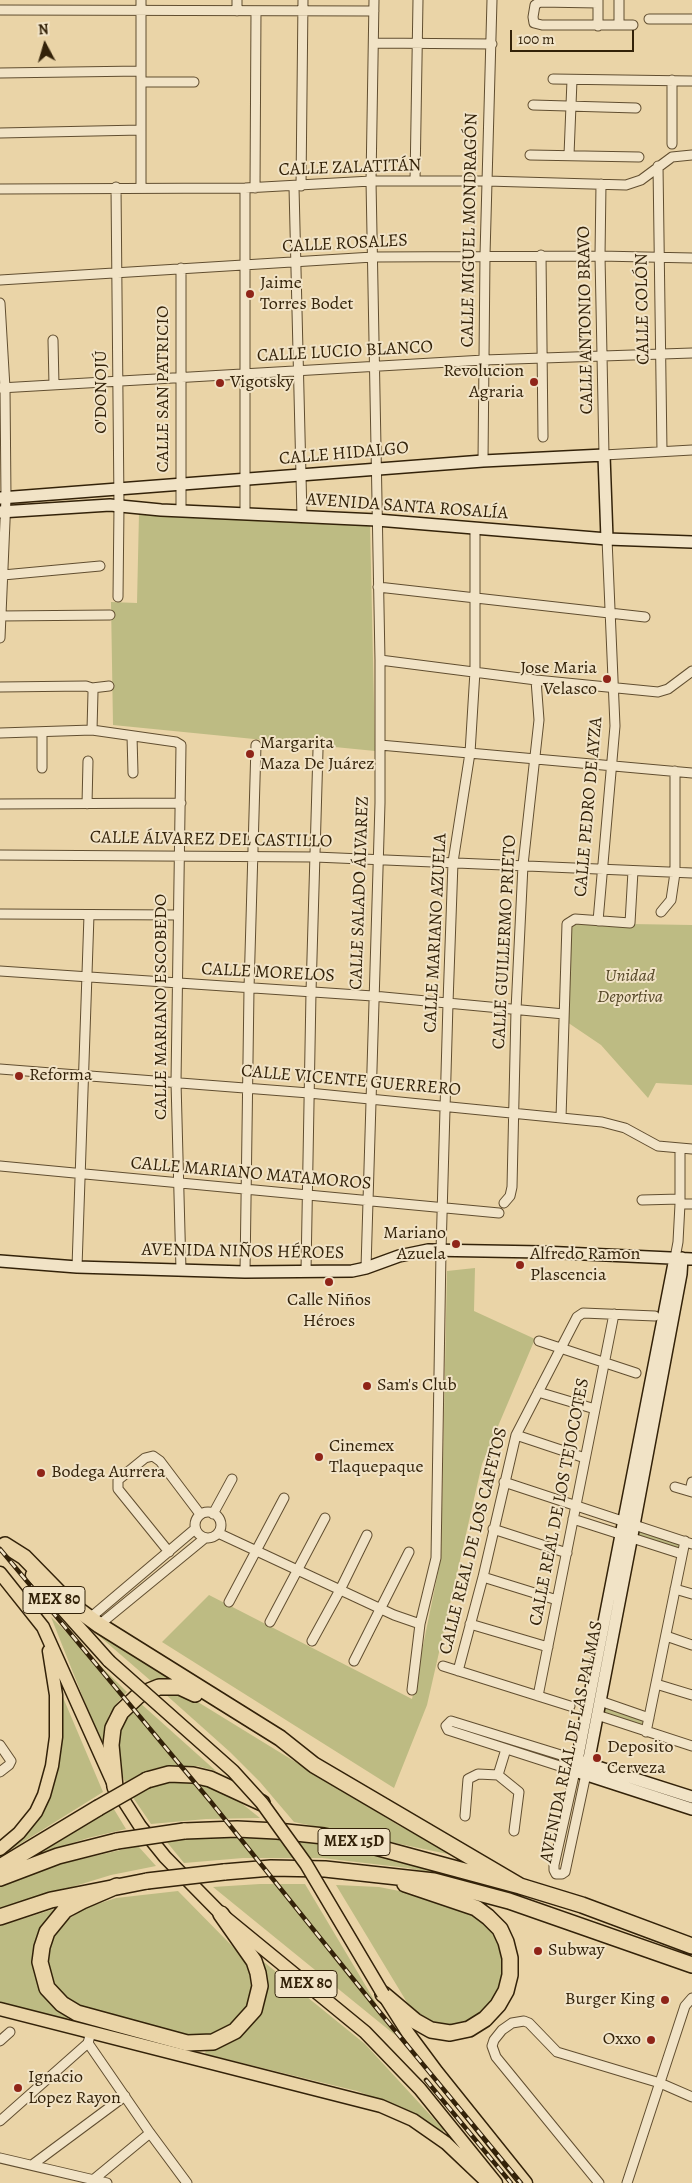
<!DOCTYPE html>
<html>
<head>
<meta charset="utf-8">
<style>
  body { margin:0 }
  #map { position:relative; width:692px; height:2183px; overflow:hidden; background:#ead4a7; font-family:Alegreya,serif }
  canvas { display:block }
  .north { position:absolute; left:20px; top:20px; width:50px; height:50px; -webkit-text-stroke:4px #f1e3c6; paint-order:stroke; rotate:354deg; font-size:14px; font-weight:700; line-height:20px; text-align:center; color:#332209 }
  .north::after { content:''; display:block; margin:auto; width:18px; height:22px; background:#332209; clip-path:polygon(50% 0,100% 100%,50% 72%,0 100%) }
  .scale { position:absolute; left:510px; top:30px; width:124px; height:22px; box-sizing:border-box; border:2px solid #332209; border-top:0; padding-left:6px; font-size:15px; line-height:18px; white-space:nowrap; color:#332209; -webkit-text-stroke:4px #f1e3c6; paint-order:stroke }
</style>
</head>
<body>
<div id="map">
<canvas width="692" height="2183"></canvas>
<div class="north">N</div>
<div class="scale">100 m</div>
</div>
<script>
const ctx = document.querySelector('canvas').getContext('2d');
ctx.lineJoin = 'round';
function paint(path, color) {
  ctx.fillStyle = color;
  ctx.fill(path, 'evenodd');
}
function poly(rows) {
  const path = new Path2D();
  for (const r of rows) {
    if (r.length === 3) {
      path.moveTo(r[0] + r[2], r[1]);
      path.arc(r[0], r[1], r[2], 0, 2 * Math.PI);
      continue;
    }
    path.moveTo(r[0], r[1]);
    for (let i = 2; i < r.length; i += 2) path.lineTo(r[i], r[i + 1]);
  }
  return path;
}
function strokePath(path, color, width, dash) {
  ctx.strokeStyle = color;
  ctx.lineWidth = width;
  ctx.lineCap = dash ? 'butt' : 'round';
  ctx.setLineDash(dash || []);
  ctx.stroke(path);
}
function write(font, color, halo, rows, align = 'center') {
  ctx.font = font + ' Alegreya,serif';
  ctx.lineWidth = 4;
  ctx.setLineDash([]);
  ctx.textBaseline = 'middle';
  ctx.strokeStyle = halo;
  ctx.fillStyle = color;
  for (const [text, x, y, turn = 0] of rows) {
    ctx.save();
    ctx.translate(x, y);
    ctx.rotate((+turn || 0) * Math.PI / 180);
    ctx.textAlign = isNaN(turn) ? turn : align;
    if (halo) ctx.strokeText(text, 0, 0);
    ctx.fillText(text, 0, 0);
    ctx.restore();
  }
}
const green = poly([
  [139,513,370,522,375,751,113,725,111,602,137,603],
  [569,923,692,925,692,1085,656,1083,648,1098,601,1045,567,1022],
  [475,1268,474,1311,535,1339,482,1464,427,1705,394,1788,162,1642,209,1595,412,1699,441,1558,447,1271],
  [636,1527,683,1542,680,1552,634,1536],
  [68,1609,175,1677,151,1681],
  [51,1617,127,1692,118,1702,109,1715,104,1732,103,1748],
  [164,1693,179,1694,193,1699,398,1825,462,1857,294,1822,260,1782,230,1752],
  [62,1695,103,1792,7,1852,41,1812,57,1776,61,1737],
  [139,1702,216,1771,197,1766,165,1766,150,1770,125,1782,118,1765,115,1747,124,1716],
  [601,1704,647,1720,644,1728,599,1714],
  [188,1781,208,1784,231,1795,260,1818,206,1819,151,1824,132,1796,150,1787,168,1782],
  [112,1806,126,1829,88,1838,32,1856],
  [214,1837,273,1837,350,1847,488,1885,408,1868,322,1858,243,1858,184,1863,166,1841],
  [138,1846,156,1866,111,1875,0,1909,0,1885,47,1867],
  [260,1884,305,1884,395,2035,213,1887],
  [336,1885,379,1887,425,1896,471,1912,489,1927,499,1946,503,1967,501,1987,493,2002,482,2014,464,2025,441,2027,425,2022,411,2009],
  [178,1891,238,1952,248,1966,253,1981,253,1992,251,2001,239,2022,211,2036,184,2034,72,2004,55,1989,46,1967,51,1938,60,1925,85,1908,116,1898],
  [57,1908,40,1931,35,1954,68,2016,67,2020,0,2004,0,1926],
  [259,1958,365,2044,444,2130,441,2134,392,2104,357,2091,205,2054,206,2050,228,2044,239,2037,248,2029,257,2017]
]);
const street = poly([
  [619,0,619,25],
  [598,3,540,2,535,5,533,17,534,23,542,25,633,25],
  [0,10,374,11],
  [237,11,237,0],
  [649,19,692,19],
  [598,26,598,0],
  [374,43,492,44],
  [0,73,141,71],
  [553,79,692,81],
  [672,80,672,144],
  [141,82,194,82],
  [533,105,636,108],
  [0,133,141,130],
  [530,155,639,157],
  [569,155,572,80],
  [658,166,662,451],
  [415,181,418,0],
  [601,184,600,256,604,455,692,450],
  [301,186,303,0],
  [116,187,119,506,118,597],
  [294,187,302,517],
  [141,188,141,0],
  [255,188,256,11],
  [0,189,245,188,371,181,487,181,626,185,641,180,672,157,692,155],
  [541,255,543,437],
  [181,268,181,511],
  [0,280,373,257,600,256,692,258],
  [0,303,5,388,6,498,0,638],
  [53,340,54,385],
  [0,388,484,360,692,353],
  [483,461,485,255,492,0],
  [245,514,245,188],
  [3,575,100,566],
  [378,587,645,617],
  [0,616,110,615],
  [380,660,536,680,658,692,668,689,692,671],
  [0,687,86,686,92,688,109,686],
  [92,688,93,692,92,730],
  [42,732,42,768],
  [0,733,92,730,176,742,181,745,176,1082,181,1270],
  [132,736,133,773],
  [380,745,692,773],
  [0,804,181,803],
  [87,804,88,761],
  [0,855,315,857,692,873],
  [661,912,671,900,675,873,675,771],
  [0,914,178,915],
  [598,921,615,726,607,539],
  [0,971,373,996,564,1014],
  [0,1069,309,1093,602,1122,625,1128,658,1146,692,1149],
  [561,1118,567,924,575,919,630,923,633,871],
  [0,1166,499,1213],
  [642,1200,680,1199],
  [504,1203,510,1196,512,1187,516,1010,523,865,539,720,536,680],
  [680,1204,692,1204],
  [675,1258,678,1242,680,1204,680,1149],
  [77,1267,89,915],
  [366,1268,380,803,380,660,371,181,374,0],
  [306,1271,311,992,318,750],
  [245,1272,249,989,256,745],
  [539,1341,636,1373],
  [538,1392,595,1409],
  [516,1435,585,1458],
  [504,1482,692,1544],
  [675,1487,692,1492],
  [690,1491,692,1482],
  [208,1525,13],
  [213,1514,232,1479],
  [573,1519,682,1554],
  [493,1529,567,1553],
  [218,1533,394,1615,420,1624,412,1690],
  [169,1552,118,1489,118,1480,145,1458,153,1456,160,1461,200,1514],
  [483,1577,557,1600],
  [675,1589,692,1594],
  [229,1602,284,1498],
  [90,1618,195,1529],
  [270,1622,325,1518],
  [420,1624,436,1558,441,1251,448,1003,453,862,470,753,475,671,475,529],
  [470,1624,548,1647],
  [99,1625,205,1538],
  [666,1636,692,1645],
  [312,1641,340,1590,367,1535],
  [354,1661,409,1552],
  [443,1666,570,1706],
  [458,1671,483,1577,516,1435,577,1317,583,1313,655,1316],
  [656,1684,692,1695],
  [538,1696,614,1314],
  [600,1701,649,1718],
  [597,1715,692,1746],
  [646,1732,685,1541],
  [0,1745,11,1761,9,1765,0,1772],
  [577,1760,451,1721,446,1726,448,1730,575,1771,554,1865,554,1870,556,1874,562,1874,565,1872,586,1774],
  [498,1775,519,1792,514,1831],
  [465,1816,468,1779,478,1774,498,1775,506,1749],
  [91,2032,88,2043,150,2133,187,2183],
  [0,2041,10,2032],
  [0,2121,88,2043],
  [0,2158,107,2183],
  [32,2165,125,2096],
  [93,2180,150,2133],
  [599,2183,496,2057,492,2046,494,2040,502,2030,512,2023,524,2021,529,2023,557,2052,660,2083,692,2097],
  [627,2183,685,2006,692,1998]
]);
const secondary = poly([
  [0,498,483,461,604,455,607,539],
  [0,512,110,505,161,510,377,520,607,539,692,542],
  [675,1258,575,1771,692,1809],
  [0,1261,77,1267,245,1272,352,1271,366,1268,399,1256,428,1250,542,1252,692,1259],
  [582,1762,692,1797],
  [586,1774,634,1525,681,1274,682,1258]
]);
const primary = poly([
  [0,1573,43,1627,115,1787,140,1826,165,1857,221,1914,365,2032,420,2089,496,2183],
  [32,1575,109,1661],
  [0,1849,19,1833,36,1812,44,1795,52,1766,56,1737,56,1695,49,1651],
  [387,2000,408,2033,437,2072,526,2183],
  [0,2009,381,2106,413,2120,446,2143,485,2180]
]);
const highway = poly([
  [5,1545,24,1557,69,1603,99,1625,280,1738,314,1765,520,1886],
  [147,1780,169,1774,193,1775,210,1779,262,1803],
  [115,1787,111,1745,113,1728,121,1712,139,1695,159,1687,180,1687,195,1694],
  [184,1831,237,1829,277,1831,324,1836,368,1845,520,1886,582,1905,692,1946],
  [0,1867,98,1808],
  [224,1872,271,1868,325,1869,434,1881,509,1901,692,1965],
  [0,1878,58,1856,117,1841],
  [117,1886,82,1901,65,1910,47,1932,42,1947,40,1962,47,1988,62,2004,77,2013,187,2043,213,2042,235,2031,254,2010,260,1986,258,1973,254,1961,221,1914],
  [0,1917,51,1900,147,1881],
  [383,1994,415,2021,431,2030,450,2033,469,2029,485,2019,498,2005,506,1991,510,1975,510,1958,506,1942,500,1929,488,1917,476,1908,405,1884]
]);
const rail = poly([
  [0,1549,211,1802,378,2010,521,2183],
  [426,2080,511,2183]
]);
const primaryBridge = poly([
  [109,1661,233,1771,262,1803,306,1864,383,1994]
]);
const highwayBridge = poly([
  [98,1808,147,1780],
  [117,1841,184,1831],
  [147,1881,224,1872]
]);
const markers = [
  [250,294,5,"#8f2418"],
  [534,382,5,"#8f2418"],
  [220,383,5,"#8f2418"],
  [607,679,5,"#8f2418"],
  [250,754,5,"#8f2418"],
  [19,1076,5,"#8f2418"],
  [456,1244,5,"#8f2418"],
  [520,1265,5,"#8f2418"],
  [329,1282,5,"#8f2418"],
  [367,1386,5,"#8f2418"],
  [319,1457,5,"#8f2418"],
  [41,1473,5,"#8f2418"],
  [597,1758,5,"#8f2418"],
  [538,1951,5,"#8f2418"],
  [665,2000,5,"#8f2418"],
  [651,2040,5,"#8f2418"],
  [18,2088,5,"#8f2418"]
];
const shields = [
  [54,1600,62],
  [354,1842,72],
  [306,1984,62]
];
const shieldNames = [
  ["MEX 80",54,1600],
  ["MEX 15D",354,1842],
  ["MEX 80",306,1984]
];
const streetNames = [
  ["CALLE ZALATITÁN",350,168,-2],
  ["CALLE MIGUEL MONDRAGÓN",470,230,-89],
  ["CALLE ROSALES",345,244,-3],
  ["CALLE COLÓN",643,309,-91],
  ["CALLE ANTONIO BRAVO",586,320,-91],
  ["CALLE LUCIO BLANCO",345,352,-3],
  ["CALLE SAN PATRICIO",164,389,-90],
  ["O'DONOJÚ",102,392,-90],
  ["CALLE HIDALGO",344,454,-5],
  ["AVENIDA SANTA ROSALÍA",407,507,4],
  ["CALLE PEDRO DE AYZA",589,807,-85],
  ["CALLE ÁLVAREZ DEL CASTILLO",211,840,1],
  ["CALLE SALADO ÁLVAREZ",360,893,-88],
  ["CALLE MARIANO AZUELA",436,933,-87],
  ["CALLE GUILLERMO PRIETO",505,942,-87],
  ["CALLE MORELOS",268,973,3],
  ["CALLE MARIANO ESCOBEDO",162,1007,-90],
  ["CALLE VICENTE GUERRERO",351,1081,5],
  ["CALLE MARIANO MATAMOROS",251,1174,5],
  ["AVENIDA NIÑOS HÉROES",243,1252,1],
  ["CALLE REAL DE LOS TEJOCOTES",560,1502,-79],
  ["CALLE REAL DE LOS CAFETOS",474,1541,-76],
  ["AVENIDA REAL DE LAS PALMAS",572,1742,-78]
];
const poiNames = [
  ["Jaime",260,284],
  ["Torres Bodet",260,305],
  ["Revolucion",524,372,"right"],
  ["Agraria",524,393,"right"],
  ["Vigotsky",230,383],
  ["Jose Maria",597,669,"right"],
  ["Velasco",597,690,"right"],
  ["Margarita",260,744],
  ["Maza De Juárez",260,765],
  ["Reforma",29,1076],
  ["Mariano",446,1234,"right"],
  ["Azuela",446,1255,"right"],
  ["Alfredo Ramon",530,1255],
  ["Plascencia",530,1276],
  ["Calle Niños",329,1301,"center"],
  ["Héroes",329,1322,"center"],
  ["Sam's Club",377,1386],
  ["Cinemex",329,1447],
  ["Tlaquepaque",329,1468],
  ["Bodega Aurrera",51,1473],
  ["Deposito",607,1748],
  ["Cerveza",607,1769],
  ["Subway",548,1951],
  ["Burger King",655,2000,"right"],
  ["Oxxo",641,2040,"right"],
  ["Ignacio",28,2078],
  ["Lopez Rayon",28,2099]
];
const parkNames = [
  ["Unidad",630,977],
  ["Deportiva",630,998]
];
paint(green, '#bdbb83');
strokePath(street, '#614e30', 11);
strokePath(secondary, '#332209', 14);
strokePath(primary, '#332209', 15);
strokePath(highway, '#332209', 18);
strokePath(street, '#f1e3c6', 9);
strokePath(secondary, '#f1e3c6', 11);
strokePath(primary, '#ead4a7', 12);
strokePath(highway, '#ead4a7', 15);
strokePath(rail, '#332209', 4.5);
strokePath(rail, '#f1e3c6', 2.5, [8]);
strokePath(primaryBridge, '#332209', 15, []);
strokePath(highwayBridge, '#332209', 18, []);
strokePath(primaryBridge, '#ead4a7', 12);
strokePath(highwayBridge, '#ead4a7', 15);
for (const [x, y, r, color] of markers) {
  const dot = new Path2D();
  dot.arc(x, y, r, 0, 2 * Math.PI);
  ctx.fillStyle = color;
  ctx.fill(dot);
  strokePath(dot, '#f1e3c6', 2);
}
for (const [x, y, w] of shields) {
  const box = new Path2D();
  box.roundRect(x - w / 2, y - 13.5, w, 27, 4);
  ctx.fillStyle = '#f1e3c6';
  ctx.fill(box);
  strokePath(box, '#332209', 1);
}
write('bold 16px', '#332209', null, shieldNames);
write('18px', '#332209', '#f1e3c6', streetNames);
write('18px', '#332209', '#f1e3c6', poiNames, 'left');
write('italic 18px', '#564828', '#f1e3c6', parkNames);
</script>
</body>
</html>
